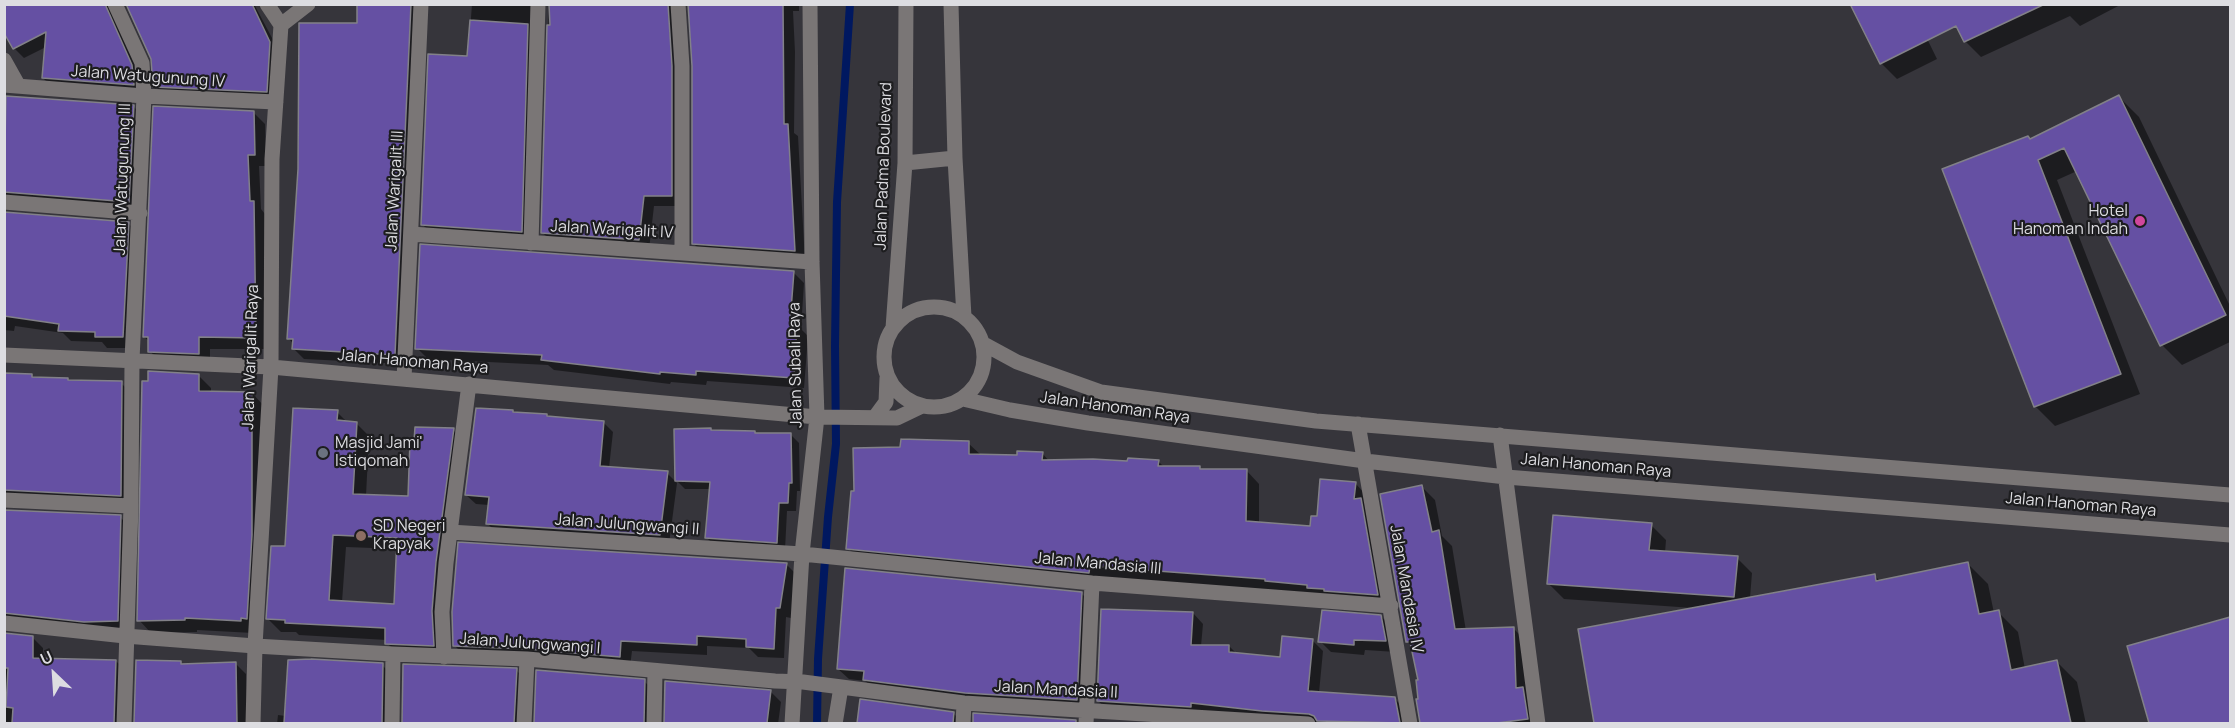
<!DOCTYPE html>
<html>
<head>
<meta charset="utf-8">
<style>
  body { margin:0 }
  #map { position:relative; width:2235px; height:728px; overflow:hidden; background:#36353b; font-family:Manrope,sans-serif }
  canvas { display:block }
  .frame { position:absolute; inset:0; border:6px solid #dddde1; pointer-events:none }
  .north { position:absolute; left:24px; top:644px; width:60px; height:60px; -webkit-text-stroke:4px #1d1d1f; paint-order:stroke; rotate:335deg; font-size:16px; font-weight:700; line-height:24px; text-align:center; color:#dddde1 }
  .north::after { content:''; display:block; margin:auto; width:21px; height:27px; background:#dddde1; clip-path:polygon(50% 0,100% 100%,50% 72%,0 100%) }
</style>
</head>
<body>
<div id="map">
<canvas width="2235" height="728"></canvas>
<div class="frame"></div>
<div class="north">U</div>
</div>
<script>
const ctx = document.querySelector('canvas').getContext('2d');
ctx.lineJoin = 'round';
function paint(path, color) {
  ctx.fillStyle = color;
  ctx.fill(path, 'evenodd');
}
function poly(rows) {
  const path = new Path2D();
  for (const r of rows) {
    if (r.length === 3) {
      path.moveTo(r[0] + r[2], r[1]);
      path.arc(r[0], r[1], r[2], 0, 2 * Math.PI);
      continue;
    }
    path.moveTo(r[0], r[1]);
    for (let i = 2; i < r.length; i += 2) path.lineTo(r[i], r[i + 1]);
  }
  return path;
}
function strokePath(path, color, width, dash) {
  ctx.strokeStyle = color;
  ctx.lineWidth = width;
  ctx.lineCap = dash ? 'butt' : 'round';
  ctx.setLineDash(dash || []);
  ctx.stroke(path);
}
function write(font, color, halo, rows, align = 'center') {
  ctx.font = font + ' Manrope,sans-serif';
  ctx.lineWidth = 4.5;
  ctx.setLineDash([]);
  ctx.textBaseline = 'middle';
  ctx.strokeStyle = halo;
  ctx.fillStyle = color;
  for (const [text, x, y, turn = 0] of rows) {
    ctx.save();
    ctx.translate(x, y);
    ctx.rotate((+turn || 0) * Math.PI / 180);
    ctx.textAlign = isNaN(turn) ? turn : align;
    if (halo) ctx.strokeText(text, 0, 0);
    ctx.fillText(text, 0, 0);
    ctx.restore();
  }
}
const shadow = poly([
  [4,4,125,4,117,8,142,77,143,95,53,88,43,78,46,47,24,58,14,48],
  [128,4,254,4,280,53,276,101,165,96,155,86,152,59],
  [359,4,421,4,405,364,304,359,294,349,294,344,288,338,300,169,358,24],
  [472,4,689,4,683,7,682,206,654,206,649,250,553,243,543,233,549,5,543,6,532,242,433,235,422,224,468,58],
  [689,4,799,4,799,11,793,11,795,52,794,133,798,136,805,261,704,254,693,243,693,65],
  [1910,4,1937,59,1897,79,1881,63],
  [1948,4,2122,4,2080,26,2070,16,1981,57,1965,41],
  [4,96,133,106,144,117,140,213,7,207,5,213,128,223,139,234,134,348,107,348,102,342,71,341,63,333,15,326,14,331,4,330],
  [2119,97,2139,117,2230,306,2230,342,2182,365,2162,345,2077,171,2057,180,2140,394,2055,426,2035,406,2031,140],
  [253,112,265,124,266,166,259,166,261,209,265,214,267,349,210,349,210,365,161,363,150,351,150,342,144,337],
  [793,272,804,283,801,329,808,336,804,388,707,381,706,385,671,382,670,384,554,370,548,365,428,359,417,348],
  [4,375,31,375,34,378,69,382,121,383,132,394,132,506,7,505,5,511,120,517,131,528,128,632,6,629,6,633,32,637,43,648,43,660,116,661,127,672,125,724,4,724],
  [198,375,211,388,211,393,252,393,264,406,253,633,197,630,197,632,151,633,139,620],
  [337,412,348,423,356,423,369,436,366,496,409,498,453,430,466,442,449,576,446,658,400,656,387,643,387,640,299,635,296,632,281,632,268,619,286,548],
  [346,547,398,549,395,606,342,602],
  [514,414,547,415,549,417,604,423,613,432,609,468,667,473,677,483,669,544,497,533,488,524,489,505,476,504,466,495],
  [675,431,791,435,799,443,800,491,797,491,796,511,787,511,785,550,715,546,707,538,711,489,685,489,677,481],
  [968,443,981,455,1018,456,1042,453,1050,462,1158,461,1164,467,1199,467,1203,470,1246,470,1259,484,1259,524,1312,527,1318,518,1355,483,1368,497,1390,608,861,561,848,548,856,492,902,448],
  [1421,486,1435,500,1442,536,1452,546,1466,631,1514,629,1527,642,1540,724,1421,724,1420,681,1412,647,1407,641],
  [1651,525,1666,540,1665,553,1737,558,1752,573,1750,598,1874,575,1880,581,1968,564,1988,584,1994,613,1998,612,2018,632,2025,669,2057,662,2077,682,2086,724,1597,724,1579,630,1693,608,1564,599,1549,584],
  [786,564,797,575,791,618,786,617,784,658,758,657,749,648,707,646,707,655,632,651,630,667,465,656,455,646],
  [1081,593,1092,604,1088,710,875,690,865,681,849,679,838,669],
  [1193,613,1203,624,1201,646,1229,646,1237,654,1282,658,1312,640,1323,651,1319,693,1395,699,1406,710,1408,724,1307,724,1109,711,1098,701],
  [1381,616,1392,628,1396,652,1365,650,1364,655,1331,652,1320,641],
  [2230,618,2230,724,2151,724,2129,647],
  [137,662,180,662,183,665,235,663,246,674,247,720,251,724,135,724],
  [382,665,392,675,392,724,277,724,278,715,286,716],
  [404,666,516,670,526,680,524,724,403,724],
  [538,671,644,681,654,691,654,724,535,724],
  [666,683,771,692,781,702,778,724,665,724],
  [862,701,953,713,964,724,859,724],
  [975,715,1076,721,1078,724,974,724]
]);
const stream = poly([
  [817,724,818,659,828,517,836,444,835,346,837,202,850,4]
]);
const building = poly([
  [4,4,105,4,132,65,134,85,42,78,46,32,13,49,4,33,4,4],
  [126,4,252,4,270,42,267,92,153,87,151,59,126,4],
  [357,4,411,4,395,355,292,349,293,339,287,339,298,169,299,23,357,23,357,4],
  [549,4,668,4,672,66,672,196,644,196,639,240,541,233,547,25,550,25,549,4],
  [688,4,783,4,784,124,788,124,795,251,692,244,692,66,688,4],
  [1850,4,2045,4,1964,42,1956,26,1880,64,1850,4],
  [470,20,528,24,522,232,421,225,428,54,467,56,470,20],
  [2119,95,2226,315,2160,346,2064,148,2038,160,2121,374,2034,407,1942,169,2028,136,2030,139,2119,95],
  [6,96,134,105,129,202,4,192,6,96],
  [153,106,254,111,255,155,248,155,250,201,254,201,256,338,199,337,199,354,148,352,148,337,143,337,153,106],
  [4,212,129,222,123,337,95,337,95,332,58,331,59,324,4,316,4,212],
  [420,244,794,271,790,323,797,324,794,378,696,371,696,375,660,372,660,374,541,360,542,355,415,349,420,244],
  [148,371,199,374,199,391,252,392,252,535,247,619,241,618,241,621,185,618,185,620,137,621,142,381,148,381,148,371],
  [4,373,32,374,32,377,68,378,68,380,122,381,121,496,4,490,4,373],
  [293,408,338,410,337,420,357,422,353,494,408,496,410,441,414,441,415,427,454,428,436,562,432,611,434,646,385,644,385,628,285,623,285,620,266,619,271,546,285,546,293,408],
  [333,535,397,538,394,604,329,600,333,535],
  [476,408,513,410,513,412,547,414,547,416,604,421,600,466,668,471,660,535,486,524,489,497,465,495,476,408],
  [711,428,711,430,755,431,755,433,791,433,792,483,789,483,788,503,779,503,777,543,705,538,710,482,675,481,674,429,711,428],
  [901,439,969,441,969,454,1017,455,1017,451,1043,452,1042,460,1093,459,1127,461,1128,458,1159,460,1158,466,1200,466,1200,469,1247,469,1246,521,1310,526,1311,516,1317,516,1320,479,1356,482,1354,499,1361,498,1378,595,1324,591,1324,589,1307,588,1307,585,1265,581,1265,579,1090,566,1089,573,846,549,851,491,854,491,853,448,900,447,901,439],
  [1422,485,1432,532,1439,530,1455,629,1514,627,1516,688,1523,687,1528,719,1497,723,1420,723,1416,699,1418,699,1416,680,1418,680,1410,642,1406,642,1380,494,1422,485],
  [4,510,121,515,118,621,84,622,4,613,4,510],
  [1553,515,1652,523,1649,550,1738,556,1734,597,1547,584,1553,515],
  [458,542,787,563,780,608,776,608,774,649,746,647,746,639,697,636,697,645,621,641,620,657,527,649,453,646,452,612,458,542],
  [1968,562,1979,614,1999,610,2011,670,2057,660,2071,723,1594,723,1578,629,1875,574,1876,581,1968,562],
  [845,568,1082,592,1077,700,965,693,863,680,864,671,837,669,845,568],
  [1101,609,1193,612,1191,645,1229,645,1229,652,1280,657,1282,636,1313,639,1308,691,1395,697,1400,723,1317,721,1314,716,1309,714,1262,711,1191,703,1191,707,1097,701,1101,609],
  [1322,610,1381,615,1386,641,1354,640,1354,645,1318,642,1322,610],
  [2230,617,2230,723,2149,723,2127,646,2230,617],
  [4,633,33,636,33,658,116,660,114,723,12,723,13,708,6,707,8,668,4,668,4,633],
  [311,659,383,663,382,723,284,723,288,660,311,659],
  [136,660,181,661,181,664,236,662,237,723,134,723,136,660],
  [403,664,517,668,514,723,402,723,403,664],
  [536,670,645,679,644,723,534,723,536,670],
  [665,681,771,690,767,723,664,723,665,681],
  [860,699,954,712,953,723,857,723,860,699],
  [973,713,1076,720,1076,723,973,723,973,713]
]);
const minor = poly([
  [115,4,142,63,144,96,132,360,131,506,124,724],
  [267,4,281,25],
  [678,4,682,66,682,252],
  [951,4,955,158,964,317],
  [4,60,18,85],
  [4,85,144,96,276,102],
  [905,163,955,158],
  [4,202,140,213],
  [411,234,812,262],
  [531,243,538,4],
  [934,357,50],
  [893,328,905,163,906,4],
  [982,343,1017,362,1101,392,1316,421,2230,495],
  [4,355,271,367,817,417,897,418,922,406],
  [404,379,421,4],
  [963,399,1010,410,1088,423,1365,461,1506,477,2230,535],
  [875,417,886,402,887,378],
  [1358,424,1410,724],
  [1500,435,1538,724],
  [4,500,131,506],
  [450,532,802,554,1092,583,1391,606],
  [4,623,125,636,255,646,393,654,527,659,775,681,803,682,964,703,1308,724],
  [444,657,442,612,446,563,469,384],
  [253,724,255,646,271,367,272,159,281,25,308,4],
  [392,724,393,654],
  [524,724,527,659],
  [654,724,655,671],
  [792,724,802,554,817,417,812,262,810,4],
  [835,724,841,687],
  [963,724,964,703],
  [1086,724,1092,583]
]);
const markers = [
  [2140,221,6,"#d1479c"],
  [323,453,6,"#6b7280"],
  [361,536,6,"#8d6e63"]
];
const streetNames = [
  ["Jalan Watugunung IV",148,77,4],
  ["Jalan Padma Boulevard",884,166,-88],
  ["Jalan Watugunung III",123,179,-88],
  ["Jalan Warigalit III",395,191,-87],
  ["Jalan Warigalit IV",612,230,3],
  ["Jalan Warigalit Raya",251,357,-88],
  ["Jalan Hanoman Raya",413,362,5],
  ["Jalan Subali Raya",796,365,-91],
  ["Jalan Hanoman Raya",1115,408,8],
  ["Jalan Hanoman Raya",1596,466,5],
  ["Jalan Hanoman Raya",2081,505,5],
  ["Jalan Julungwangi II",627,525,4],
  ["Jalan Mandasia III",1098,564,5],
  ["Jalan Mandasia IV",1406,589,80],
  ["Jalan Julungwangi I",530,644,4],
  ["Jalan Mandasia II",1056,690,3]
];
const poiNames = [
  ["Hotel",2128,212,"right"],
  ["Hanoman Indah",2128,230,"right"],
  ["Masjid Jami'",335,444],
  ["Istiqomah",335,462],
  ["SD Negeri",373,527],
  ["Krapyak",373,545]
];
paint(shadow, '#0007');
strokePath(stream, '#001860', 8);
paint(building, '#6550a3');
strokePath(building, '#828188', 1.5);
strokePath(minor, '#7a7676', 15);
for (const [x, y, r, color] of markers) {
  const dot = new Path2D();
  dot.arc(x, y, r, 0, 2 * Math.PI);
  ctx.fillStyle = color;
  ctx.fill(dot);
  strokePath(dot, '#1d1d1f', 2);
}
write('16px', '#dddde1', '#1d1d1f', streetNames);
write('16px', '#dddde1', '#1d1d1f', poiNames, 'left');
</script>
</body>
</html>
